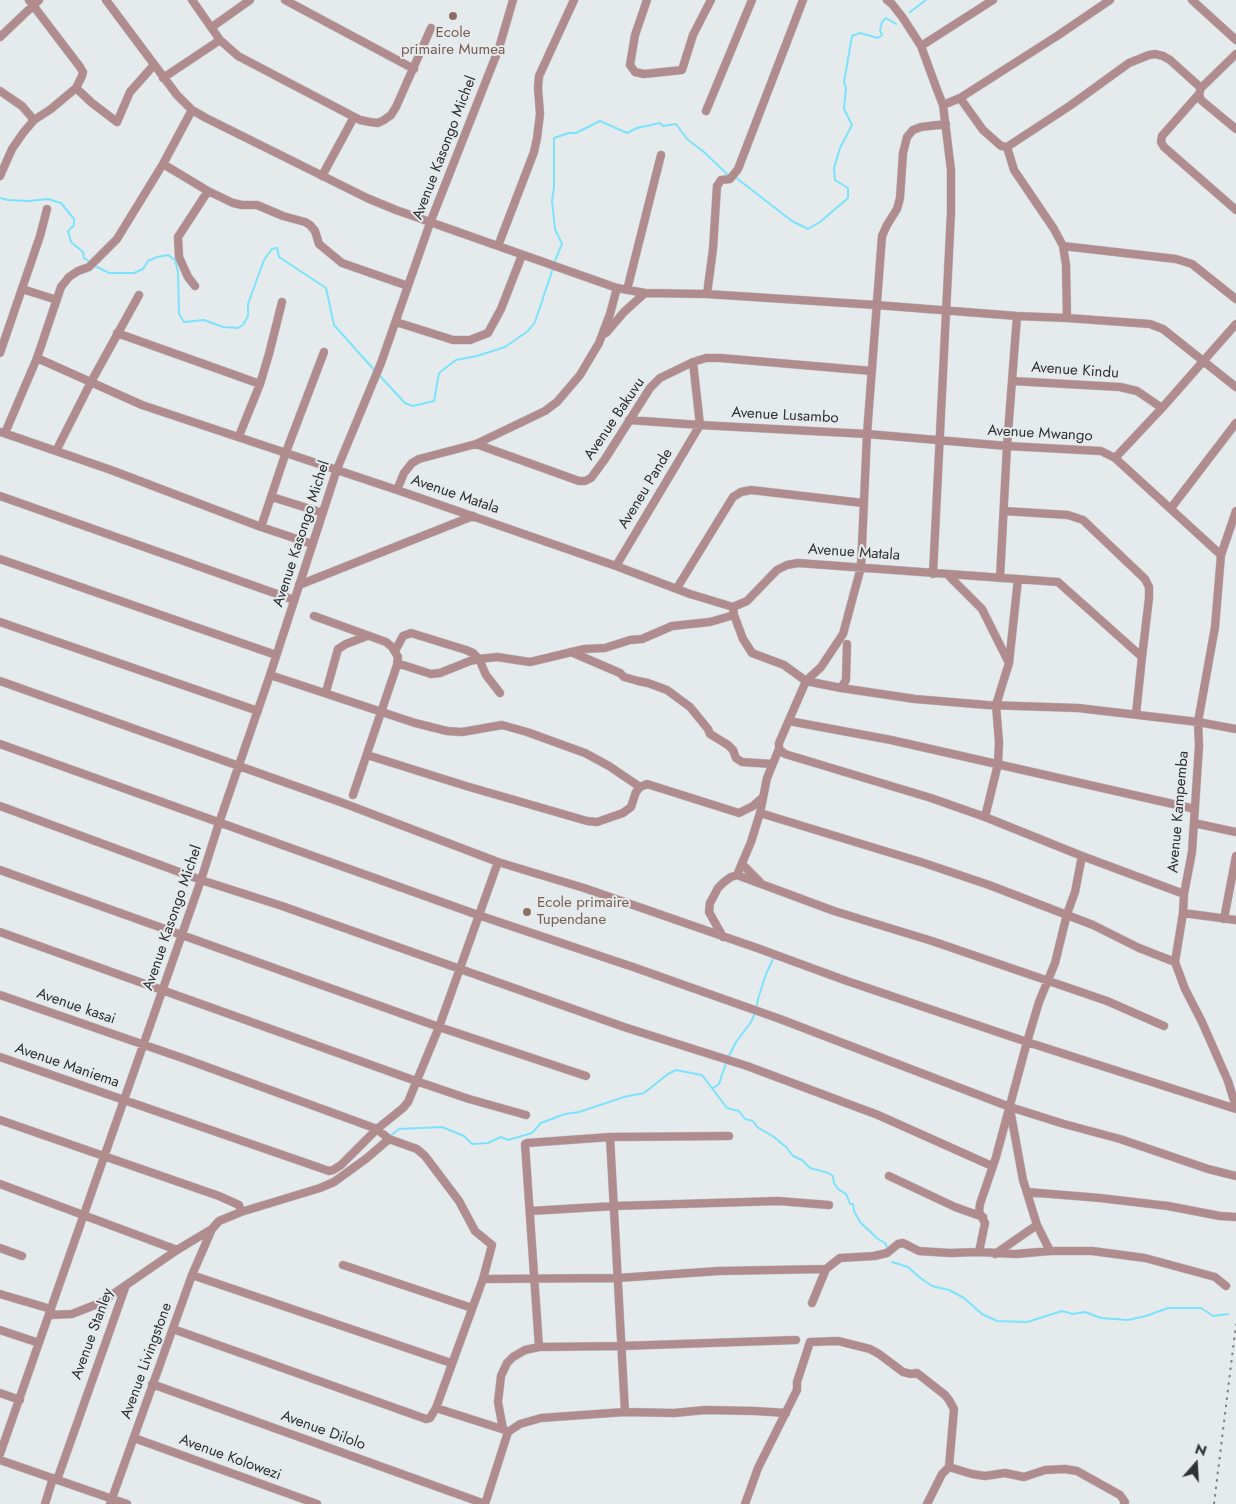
<!DOCTYPE html>
<html>
<head>
<meta charset="utf-8">
<style>
  body { margin:0 }
  #map { position:relative; width:1236px; height:1504px; overflow:hidden; background:#e5eaed; font-family:Jost,sans-serif }
  canvas { display:block }
  .north { position:absolute; left:1171px; top:1439px; width:50px; height:50px; -webkit-text-stroke:4px #e5eaed; paint-order:stroke; rotate:19deg; font-size:14px; font-weight:700; line-height:20px; text-align:center; color:#2f3132 }
  .north::after { content:''; display:block; margin:auto; width:18px; height:22px; background:#2f3132; clip-path:polygon(50% 0,100% 100%,50% 72%,0 100%) }
</style>
</head>
<body>
<div id="map">
<canvas width="1236" height="1504"></canvas>
<div class="north">N</div>
</div>
<script>
const ctx = document.querySelector('canvas').getContext('2d');
ctx.lineJoin = 'round';
function poly(rows) {
  const path = new Path2D();
  for (const r of rows) {
    path.moveTo(r[0], r[1]);
    for (let i = 2; i < r.length; i += 2) path.lineTo(r[i], r[i + 1]);
  }
  return path;
}
function strokePath(path, color, width, dash) {
  ctx.strokeStyle = color;
  ctx.lineWidth = width;
  ctx.lineCap = dash ? 'butt' : 'round';
  ctx.setLineDash(dash || []);
  ctx.stroke(path);
}
function write(font, color, halo, rows, align = 'center') {
  ctx.font = font + ' Jost,sans-serif';
  ctx.lineWidth = 4;
  ctx.setLineDash([]);
  ctx.textBaseline = 'middle';
  ctx.strokeStyle = halo;
  ctx.fillStyle = color;
  for (const [text, x, y, turn = 0] of rows) {
    ctx.save();
    ctx.translate(x, y);
    ctx.rotate((+turn || 0) * Math.PI / 180);
    ctx.textAlign = isNaN(turn) ? turn : align;
    if (halo) ctx.strokeText(text, 0, 0);
    ctx.fillText(text, 0, 0);
    ctx.restore();
  }
}
const stream = poly([
  [910,12,926,0],
  [735,177,792,221,808,229,820,222,848,198,848,188,835,180,834,168,840,148,852,125,844,109,846,88,844,82,852,36,860,33,878,38,882,35,880,30,882,22,886,18,896,24],
  [0,198,8,200,29,201,48,199,61,203,74,219,74,225,68,231,71,242,83,252,84,258,90,262],
  [554,263,562,244,555,229,552,201,554,187,554,138,569,133,576,133,600,121,627,133,637,128,660,123,663,126,676,124,687,139,704,152,727,174,731,175],
  [93,265,109,273,134,273,143,269,148,261,157,257,168,255,175,260,178,272,179,314,184,322,204,320,223,327,238,328,243,325,248,316,248,304,264,260,272,249,277,248,279,257,326,288,334,325,376,372],
  [379,375,405,403,413,406,434,401,439,373,456,360,477,356,505,347,528,331,535,322,553,268],
  [756,1009,758,999,766,974,774,957],
  [728,1058,736,1042,751,1022,755,1013],
  [713,1088,719,1084,726,1063],
  [390,1136,399,1129,442,1127,464,1136,472,1144,488,1143,501,1137,508,1140,532,1133,541,1123,565,1114,579,1112,624,1097,644,1093,668,1074,676,1070,702,1075,727,1108,739,1111,745,1119,753,1121,757,1127,774,1137,786,1147,793,1156,802,1160,810,1168,828,1173,833,1176,834,1183,838,1189,846,1194,850,1204,853,1204,854,1211,860,1222,878,1239,885,1243,888,1249],
  [892,1262,908,1267,919,1277,932,1286,949,1290,964,1298,982,1314,997,1321,1027,1322,1062,1311,1073,1314,1085,1312,1101,1318,1128,1320,1146,1316,1168,1308,1201,1308,1213,1316,1228,1314]
]);
const minor = poly([
  [106,0,177,95,192,110,206,118,367,198,396,210,617,288,645,293,707,294,876,305,1017,316,1067,318,1150,324,1163,329,1236,387],
  [192,0,220,40,238,56,360,120,370,122,378,123,384,120,391,115,396,107,431,28],
  [285,0,414,69],
  [647,0,635,35,630,65,635,72,644,74,682,70,693,35,711,0],
  [887,0,892,4,903,18,921,46,936,87,943,105,951,170,951,212,933,574],
  [1192,0,1236,40],
  [212,27,250,0],
  [0,37,39,0],
  [921,46,993,0],
  [1236,54,1201,88,1199,94,1201,100,1236,129],
  [163,78,220,40],
  [76,88,92,103,117,122,130,92,154,65],
  [0,91,22,106,34,120],
  [1199,94,1162,136,1161,142,1164,147,1236,210],
  [960,98,983,130,1001,146,1007,147,1071,105,1129,63,1149,55,1155,54,1163,56,1170,60,1201,88],
  [943,105,960,98,1057,36,1110,0],
  [706,111,752,0],
  [946,124,921,127,913,130,907,137,903,153,900,198,897,209,887,225,882,236,867,434,861,567,843,634,821,667,806,681,779,743,779,749,785,754,931,798,985,817,1082,856,1184,894],
  [1007,147,1014,170,1054,229,1063,246,1066,265,1067,318],
  [163,164,208,191,233,203,242,205,257,205,283,216,305,222,310,225,315,231,319,244,342,263,408,286],
  [0,176,12,149,23,133,34,120,51,109,76,88,82,76,83,72,80,67,29,0],
  [322,176,354,117],
  [498,246,534,152,537,138,540,114,538,88,539,76,574,0],
  [1063,246,1176,259,1192,264,1236,299],
  [195,286,188,277,179,257,178,237,208,191],
  [22,289,57,300],
  [627,290,661,155],
  [707,294,713,249,717,186,721,180,730,179,738,169,803,0],
  [396,322,453,340,470,340,488,333,501,309,522,255],
  [117,333,260,384],
  [606,333,624,312,645,293],
  [0,353,40,236,47,209],
  [37,358,142,405,397,490,616,566,690,594,733,607,747,601,777,570,787,565,798,563,1058,582,1142,657,1136,714],
  [1012,381,1120,387,1137,391,1162,408],
  [629,420,700,425,867,434,1007,446,1101,451,1115,458,1221,555],
  [1,432,111,470,261,527,312,544],
  [5,433,37,358,61,287,69,277,78,271,89,267,117,239,163,164,192,110],
  [239,436,260,384,269,354,282,302],
  [476,444,579,481,585,481,591,478,605,459,650,388,660,378,693,362,706,358,720,358,872,371],
  [56,451,91,382,139,295],
  [1115,458,1162,408,1236,324],
  [397,490,404,473,412,463,419,459,476,444,545,411,557,402,580,375,599,343,610,314,617,288],
  [0,496,294,600],
  [272,497,323,513],
  [1171,508,1236,423],
  [1004,511,1068,515,1083,520,1145,579,1149,587,1149,598,1142,657],
  [1236,511,1221,555,1215,627,1198,722,1199,746,1192,852,1184,894,1183,913,1175,962,1185,989,1202,1022,1228,1081,1236,1107],
  [261,527,286,452,324,352],
  [0,559,276,655],
  [616,566,700,425,693,362],
  [948,575,982,609,1009,663],
  [1000,578,1007,446,1017,316],
  [299,585,473,516],
  [677,588,733,497,741,492,751,490,863,503],
  [733,607,734,615,743,639,752,653,784,665,806,681,841,688,915,699,987,705,1078,708,1198,722,1236,729],
  [314,616,386,642,392,647,398,657,397,665],
  [0,622,258,711],
  [395,651,403,636,411,633,466,650,473,653,479,659,486,675,500,693],
  [571,652,620,673,624,677,638,681,648,683,667,690,690,707,708,729,710,734,728,745,733,750,736,758,742,762,772,764],
  [270,675,415,723,447,731,462,732,502,725,527,732,585,753,609,766,640,787],
  [0,681,343,803,498,862],
  [841,688,846,680,847,644],
  [326,692,338,649,346,644,367,636],
  [789,721,891,740,1195,809],
  [0,744,478,915,633,967,780,1019,1010,1107,1064,1124,1120,1139,1208,1169,1236,1176],
  [367,755,466,786,587,821,597,822,623,813,631,807,636,792,640,787,647,784,739,813,753,806,762,798],
  [353,795,397,665,403,665,431,674,440,673,470,661,479,659,497,657,530,662,584,649,605,648,630,640,642,639,672,626,710,622,734,615],
  [0,806,201,880,282,906,624,1027,747,1066,878,1115,992,1166],
  [760,813,924,863,989,885,1093,925,1139,948,1175,962],
  [985,817,998,764,999,742,996,705,1009,663,1018,579],
  [1194,823,1236,832],
  [742,864,760,882],
  [0,870,439,1027,586,1076],
  [737,875,751,842,760,813,767,778,779,749],
  [1183,913,1236,920],
  [1224,919,1236,856],
  [0,932,416,1081,469,1099,526,1115],
  [723,937,709,912,710,903,718,888,724,882,731,877,737,875,834,911,932,941,1107,1001,1164,1026],
  [0,995,188,1060,377,1129,389,1139,417,1149,425,1156,459,1201,475,1231,492,1245,483,1279],
  [0,1057,329,1171,333,1170,341,1165,377,1129,403,1108,408,1102,439,1027,498,862,584,888,757,948,847,981,1027,1042,1039,1002,1055,963,1067,914,1075,892,1082,856],
  [1010,1109,1023,1180,1037,1225,1050,1251],
  [0,1120,219,1196,239,1205,241,1212],
  [610,1137,625,1412],
  [889,1176,955,1207,983,1217],
  [0,1184,177,1250],
  [1027,1192,1100,1198,1168,1206,1220,1216,1236,1217],
  [530,1211,615,1206,778,1201,829,1205],
  [0,1248,22,1256],
  [979,1252,985,1223,979,1212,980,1204,996,1157,1027,1042,1236,1109],
  [995,1254,1037,1225],
  [343,1265,472,1308],
  [192,1275,451,1363],
  [0,1294,51,1309],
  [812,1303,826,1269],
  [49,1315,72,1314,100,1303,177,1250,212,1229,219,1221,241,1212,320,1188,334,1182,367,1158,389,1139],
  [173,1329,426,1419,430,1418,436,1408,483,1279,618,1278,719,1271,826,1269,840,1258,874,1256,887,1253,898,1244,903,1243,919,1251,950,1253,979,1252,1016,1254,1050,1251,1092,1251,1145,1258,1215,1277,1226,1286],
  [0,1330,39,1343],
  [539,1347,525,1144,527,1143,610,1137,729,1136],
  [152,1384,485,1504],
  [0,1393,20,1400],
  [436,1408,505,1430],
  [503,1429,498,1402,501,1376,507,1363,513,1357,525,1350,539,1347,622,1346,796,1340],
  [134,1438,317,1504],
  [0,1454,201,880,219,823,270,675,337,469,381,363,430,223,499,48,513,0],
  [0,1460,127,1504],
  [949,1467,972,1474,985,1476,1005,1473,1024,1477,1045,1470,1065,1469,1077,1471,1120,1495,1125,1502,1124,1504],
  [57,1480,126,1285],
  [45,1504,53,1478],
  [110,1504,192,1275,212,1229],
  [485,1504,508,1432,520,1424,541,1418,625,1412,674,1413,705,1410,755,1411,786,1413],
  [745,1504,758,1468,797,1390,797,1382,810,1342,838,1341,870,1349,879,1354,903,1372,911,1374,917,1373,945,1395,949,1400,954,1409,949,1467,942,1474,927,1504]
]);
const rail = poly([
  [1214,1504,1236,1324]
]);
const markers = [
  [453,16,5,"#8d6e63"],
  [527,912,5,"#8d6e63"]
];
const educationNames = [
  ["Ecole",453,33],
  ["primaire Mumea",453,50],
  ["Ecole primaire",537,903,"left"],
  ["Tupendane",537,920,"left"]
];
const streetNames = [
  ["Avenue Kasongo Michel",445,148,-69],
  ["Avenue Kindu",1075,371,4],
  ["Avenue Lusambo",785,416,3],
  ["Avenue Bakuvu",615,419,-56],
  ["Avenue Mwango",1040,434,3],
  ["Aveneu Pande",646,489,-59],
  ["Avenue Matala",455,495,19],
  ["Avenue Kasongo Michel",302,534,-72],
  ["Avenue Matala",854,553,4],
  ["Avenue Kampemba",1179,812,-85],
  ["Avenue Kasongo Michel",173,918,-71],
  ["Avenue kasai",76,1007,19],
  ["Avenue Maniema",67,1066,19],
  ["Avenue Stanley",93,1334,-70],
  ["Avenue Livingstone",147,1361,-70],
  ["Avenue Dilolo",323,1431,20],
  ["Avenue Kolowezi",230,1458,20]
];
strokePath(stream, '#7be3fb', 2);
strokePath(minor, '#c1c5c8', 9);
strokePath(minor, '#b18c8e', 8);
strokePath(rail, '#7e8183', 2, [2.5, 5]);
for (const [x, y, r, color] of markers) {
  const dot = new Path2D();
  dot.arc(x, y, r, 0, 2 * Math.PI);
  ctx.fillStyle = color;
  ctx.fill(dot);
  strokePath(dot, '#e5eaed', 2);
}
write('15px', '#785e54', '#e5eaed', educationNames);
write('15px', '#2f3132', '#e5eaed', streetNames);
</script>
</body>
</html>
